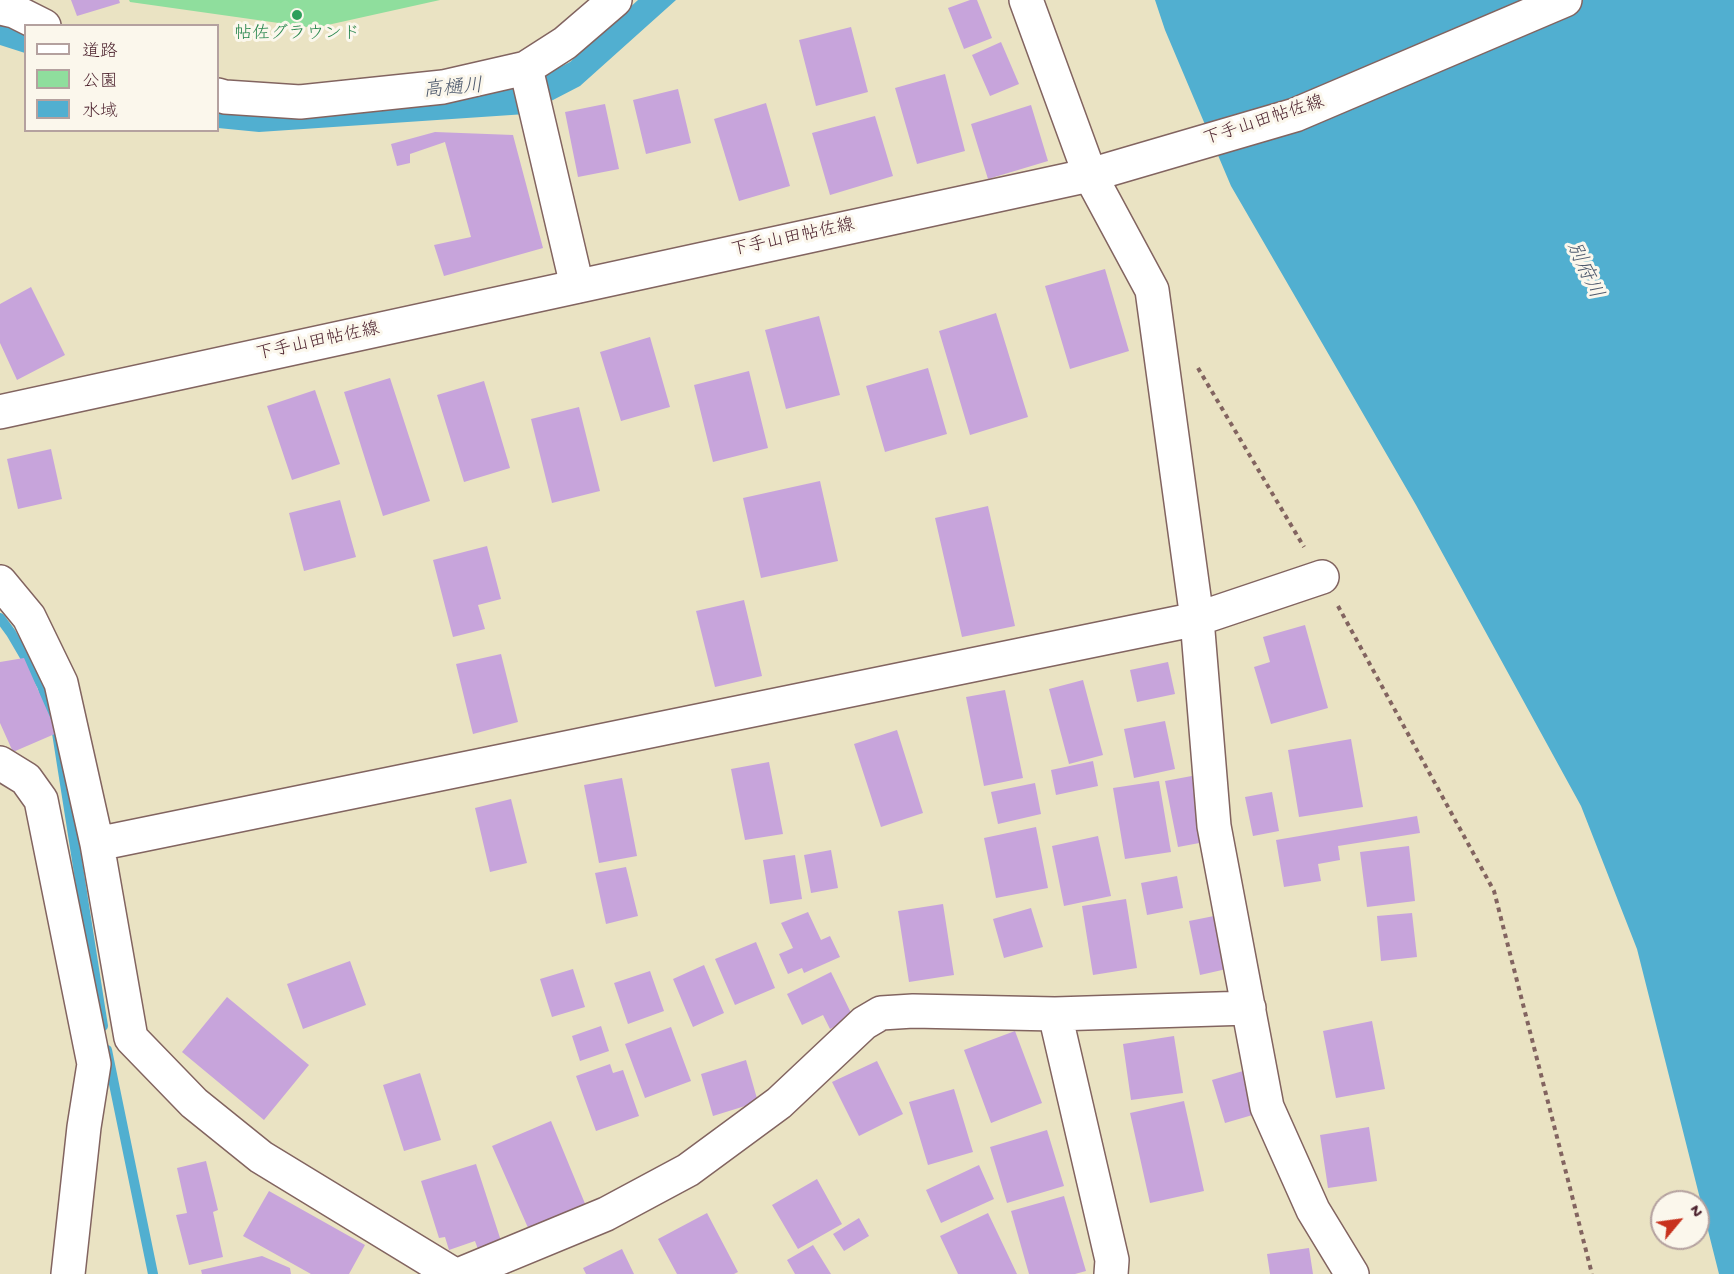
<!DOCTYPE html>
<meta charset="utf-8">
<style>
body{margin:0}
#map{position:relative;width:1734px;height:1274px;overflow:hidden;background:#eae3c3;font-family:"Gochi Hand","Klee One",sans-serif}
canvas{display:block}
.legend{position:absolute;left:24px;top:24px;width:195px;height:108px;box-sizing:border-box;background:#fbf7ec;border:2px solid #b4a19f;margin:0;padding:8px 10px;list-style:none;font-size:18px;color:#4a1f2b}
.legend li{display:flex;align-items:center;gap:12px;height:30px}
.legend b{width:30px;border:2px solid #b4a19f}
.north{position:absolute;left:1650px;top:1190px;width:60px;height:60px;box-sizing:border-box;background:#fbf7ec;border:2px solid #b4a19f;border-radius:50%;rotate:61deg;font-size:16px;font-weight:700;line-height:24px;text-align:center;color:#4a1f2b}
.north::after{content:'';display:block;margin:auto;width:21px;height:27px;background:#c8321e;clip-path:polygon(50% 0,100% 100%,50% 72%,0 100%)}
</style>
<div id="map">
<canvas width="1734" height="1274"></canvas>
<ul class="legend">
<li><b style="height:8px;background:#fff"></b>道路</li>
<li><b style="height:16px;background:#8fde9d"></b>公園</li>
<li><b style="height:16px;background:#51afd0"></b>水域</li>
</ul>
<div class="north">N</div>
</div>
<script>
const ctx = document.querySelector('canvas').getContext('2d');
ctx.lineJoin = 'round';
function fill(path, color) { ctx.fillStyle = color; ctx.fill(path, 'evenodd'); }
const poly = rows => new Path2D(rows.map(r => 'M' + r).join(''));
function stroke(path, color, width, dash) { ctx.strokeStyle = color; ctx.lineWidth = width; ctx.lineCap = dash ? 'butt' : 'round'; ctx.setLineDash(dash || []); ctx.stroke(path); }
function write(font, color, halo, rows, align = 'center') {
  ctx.font = font + ' "Gochi Hand","Klee One",sans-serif'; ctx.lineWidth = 6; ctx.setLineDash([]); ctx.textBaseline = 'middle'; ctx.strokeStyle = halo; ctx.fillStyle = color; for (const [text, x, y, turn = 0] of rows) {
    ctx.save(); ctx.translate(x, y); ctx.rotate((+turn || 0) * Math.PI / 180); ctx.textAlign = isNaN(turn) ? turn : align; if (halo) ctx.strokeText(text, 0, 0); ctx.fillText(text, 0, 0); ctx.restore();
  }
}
fill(poly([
 [129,0,440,0,314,28,130,2]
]), '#8fde9d');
fill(poly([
 [638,0,676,0,580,86,526,114,259,132,218,128,218,107,412,104,519,88,570,62],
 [1155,0,1734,0,1734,1274,1719,1274,1637,949,1581,806,1416,505,1231,186,1165,30],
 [0,21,25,30,25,53,0,45]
]), '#51afd0');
stroke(poly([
 [0,618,11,633,42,686,57,733,103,1026],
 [107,1050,153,1274]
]), '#51afd0', 10);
fill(poly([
 [71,0,119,0,120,3,77,16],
 [970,0,977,0,992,38,964,49,948,8],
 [851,27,868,92,816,106,799,40],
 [1001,42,1019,84,990,96,972,55],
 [945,74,965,151,917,164,895,88],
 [678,89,691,143,646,154,633,100],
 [766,103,790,186,739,201,714,119],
 [605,104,619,169,578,177,565,112],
 [1031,105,1048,161,988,179,971,124],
 [875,116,893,176,830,195,812,133],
 [435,132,513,135,543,248,444,276,434,245,471,237,445,142,410,154,410,163,397,166,391,144],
 [1105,269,1129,351,1070,369,1045,286],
 [31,287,65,355,17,380,0,343,0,304],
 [996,313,1028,417,970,435,939,331],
 [819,316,840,395,786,409,765,330],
 [650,337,670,407,621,421,600,352],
 [928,368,947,434,885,452,866,386],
 [749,371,768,448,713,462,694,385],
 [390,378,430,501,383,516,344,392],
 [484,381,510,468,464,482,437,395],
 [315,390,340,464,292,480,267,406],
 [579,407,600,491,552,503,531,419],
 [51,449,62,499,18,509,7,459],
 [820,481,838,561,761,578,743,498],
 [340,500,356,557,304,571,289,513],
 [988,506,1015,626,962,637,935,518],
 [487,546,501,599,478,605,485,629,453,637,433,560],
 [744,600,762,676,715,687,696,611],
 [1305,625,1328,708,1271,724,1254,667,1270,662,1263,637],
 [501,654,518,722,473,734,456,664],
 [24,658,57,733,13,752,0,723,0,662],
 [1168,662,1175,694,1137,702,1130,670],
 [1083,680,1103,755,1069,764,1049,689],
 [1005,690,1023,778,984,786,966,697],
 [1165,721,1175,769,1134,778,1124,729],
 [897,730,923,813,881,827,854,744],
 [1351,739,1363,807,1299,817,1288,750],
 [1093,761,1098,786,1056,795,1051,770],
 [769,762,783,834,745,840,731,769],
 [1197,775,1210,841,1178,847,1165,781],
 [622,778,637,856,599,863,584,785],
 [1159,781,1171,852,1125,859,1113,788],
 [1035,783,1041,814,998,824,991,792],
 [1272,792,1279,831,1253,836,1245,797],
 [511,799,527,863,490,872,475,808],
 [1417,816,1420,833,1338,846,1340,860,1318,864,1321,881,1284,887,1276,840],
 [1036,827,1048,888,996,898,984,838],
 [1098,836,1111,896,1064,906,1052,846],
 [1409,846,1415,901,1367,907,1360,852],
 [831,850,838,888,811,893,804,855],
 [795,855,802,899,770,904,763,860],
 [626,867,638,916,606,924,595,873],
 [1177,876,1183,908,1147,915,1141,883],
 [1126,899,1137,968,1093,975,1082,906],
 [943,904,954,975,909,982,898,911],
 [1031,908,1043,947,1004,958,993,919],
 [808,912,821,940,830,936,840,957,804,973,802,968,788,974,779,954,793,948,781,923],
 [1412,913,1417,957,1381,961,1377,916],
 [1219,915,1231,968,1200,975,1189,921],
 [756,942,775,988,735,1005,715,959],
 [350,961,366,1005,303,1029,287,984],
 [704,965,724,1013,693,1027,673,979],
 [573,969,585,1007,552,1017,540,979],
 [650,971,664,1011,628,1024,614,983],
 [831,972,853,1017,830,1029,823,1015,802,1025,787,994],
 [227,997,309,1065,264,1120,182,1052],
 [1372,1021,1385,1089,1336,1098,1323,1031],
 [601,1026,609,1051,580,1061,572,1036],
 [671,1027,691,1081,645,1098,625,1044],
 [1015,1031,1042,1103,991,1123,964,1050],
 [1174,1036,1183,1093,1131,1100,1123,1044],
 [746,1060,758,1102,713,1116,701,1074],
 [877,1061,903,1114,859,1136,832,1082],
 [610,1064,613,1073,623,1070,639,1116,596,1131,576,1076],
 [1243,1071,1256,1114,1225,1123,1212,1080],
 [420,1073,441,1140,404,1151,383,1085],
 [954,1089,973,1152,928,1165,909,1102],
 [1184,1101,1204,1191,1150,1203,1130,1113],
 [551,1121,586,1206,529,1230,492,1146],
 [1369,1127,1377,1181,1328,1188,1320,1135],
 [1047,1130,1064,1186,1007,1203,990,1147],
 [206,1161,218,1210,213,1212,223,1257,189,1265,176,1215,187,1213,177,1168],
 [476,1164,502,1244,479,1252,475,1241,449,1250,445,1237,439,1238,421,1181],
 [979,1165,994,1199,941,1223,926,1190],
 [817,1179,842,1224,798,1249,772,1205],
 [269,1191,365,1245,349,1274,311,1274,243,1236],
 [1064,1196,1086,1271,1075,1274,1029,1274,1011,1211],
 [707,1213,738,1272,734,1274,677,1274,658,1239],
 [988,1213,1017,1274,958,1274,940,1236],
 [859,1218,869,1236,844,1251,833,1234],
 [813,1245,831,1274,795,1274,787,1260],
 [1309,1248,1313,1274,1270,1274,1267,1254],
 [622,1249,634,1274,586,1274,583,1268],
 [262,1256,290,1268,291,1274,202,1274,201,1270]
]), '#c7a4db');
const minor = poly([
 [1026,0,1090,175,1152,290,1197,619,1214,826,1267,1107,1313,1210,1352,1274],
 [0,8,14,11,44,26],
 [526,68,577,286],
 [218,95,225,97,300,102,443,87,526,68,565,43,615,0],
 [0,582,29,617,61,683,97,844,131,1038,194,1103,261,1157,453,1274],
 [0,763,26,779,41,800,94,1064,84,1127,68,1274],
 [97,844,1197,619,1322,577],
 [1055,1014,1112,1260,1111,1274],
 [461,1274,606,1214,688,1170,779,1103,864,1023,881,1013,913,1011,1055,1014,1249,1008]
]);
const secondary = poly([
 [0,412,1090,175,1295,115,1565,0]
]);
stroke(minor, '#826460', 36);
stroke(secondary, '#826460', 36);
stroke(poly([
 [1198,368,1304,547],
 [1338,606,1494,891,1592,1274]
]), '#826460', 4, [4.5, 4.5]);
stroke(minor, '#fff', 33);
stroke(secondary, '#fff', 33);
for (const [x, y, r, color] of [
 [297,15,6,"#2e9e5b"]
]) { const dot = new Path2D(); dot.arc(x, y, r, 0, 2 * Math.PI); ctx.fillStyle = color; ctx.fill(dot); stroke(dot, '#fbf7ec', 2); }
write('18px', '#27864d', '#fbf7ec', [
 ["帖佐グラウンド",297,35]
]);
write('18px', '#4a1f2b', '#fbf7ec', [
 ["下手山田帖佐線",1264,122,-18],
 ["下手山田帖佐線",793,239,-12],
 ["下手山田帖佐線",318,343,-12]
]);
write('italic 20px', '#4d596d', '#fbf7ec', [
 ["高樋川",453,90,-5],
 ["別府川",1583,271,65]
]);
</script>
